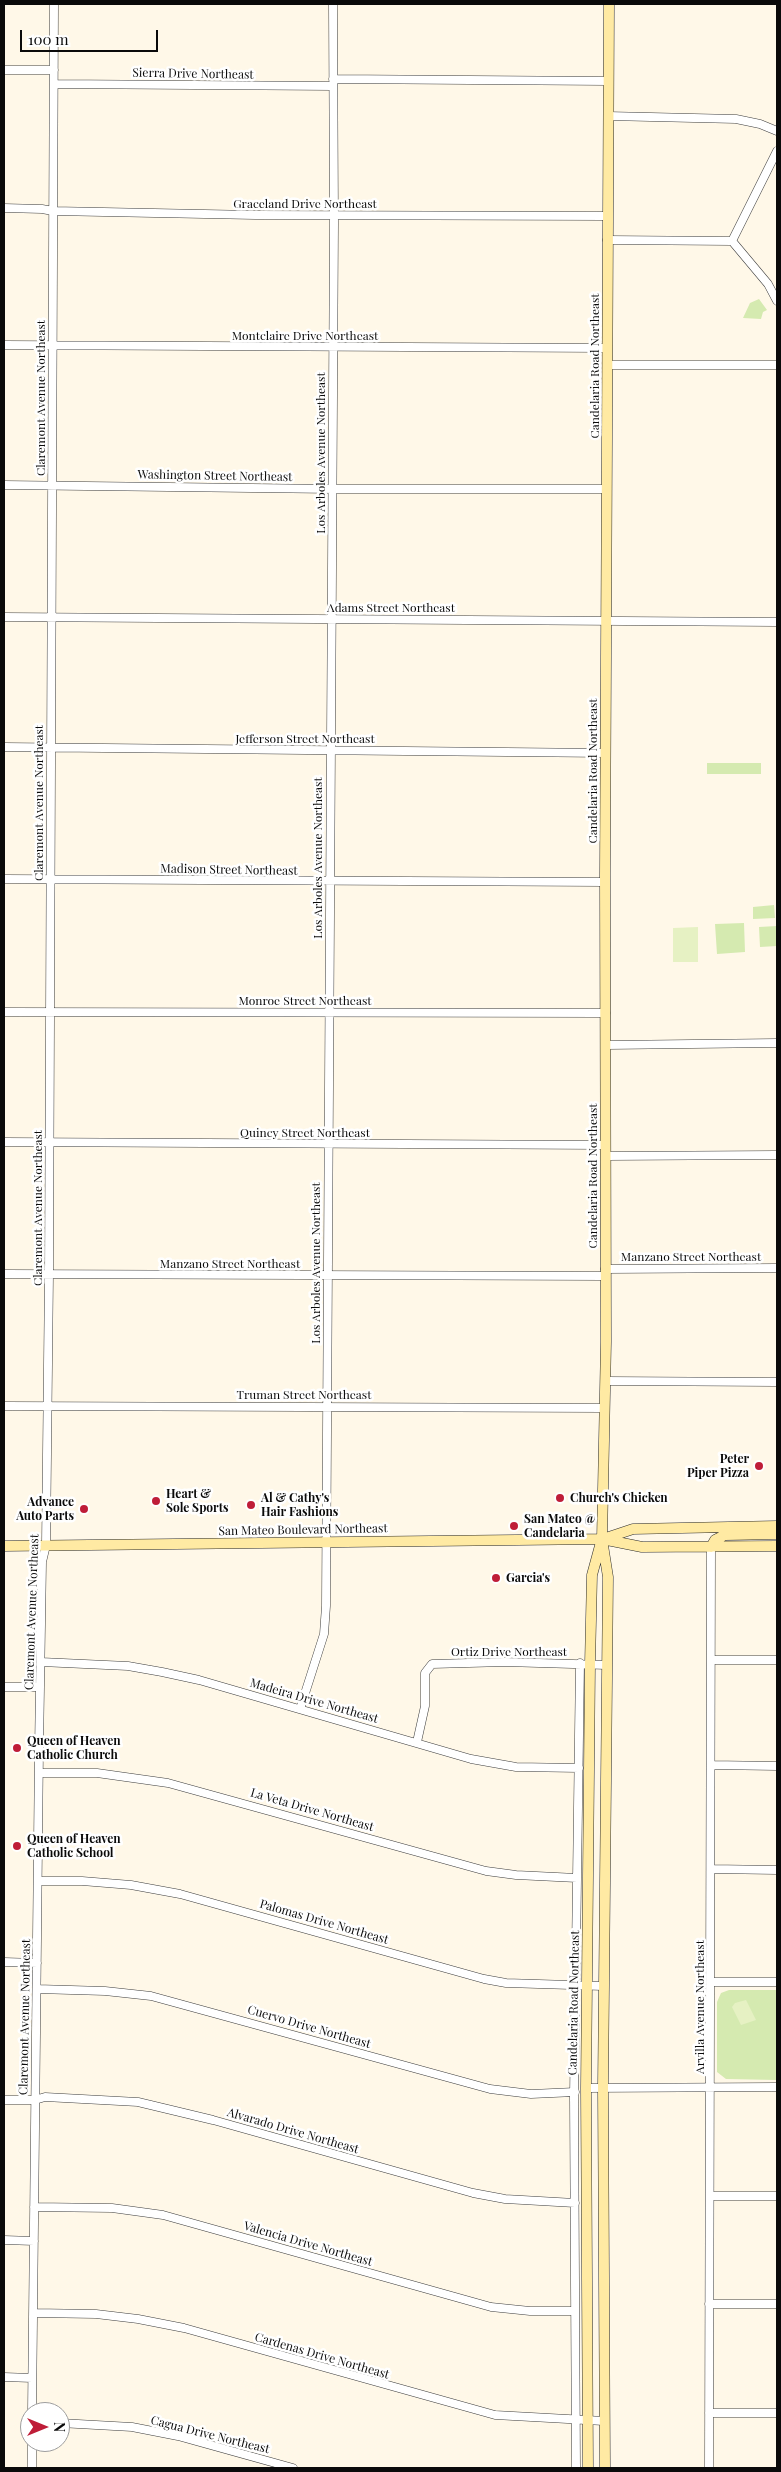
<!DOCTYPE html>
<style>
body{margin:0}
#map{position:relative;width:781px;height:2472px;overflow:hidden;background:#fff8e8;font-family:"Playfair Display",serif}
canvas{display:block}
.frame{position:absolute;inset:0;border:5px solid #0a0a0a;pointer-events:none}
.north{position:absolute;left:20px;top:2402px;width:50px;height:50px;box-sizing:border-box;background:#fff;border:1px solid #9d9d9d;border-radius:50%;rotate:90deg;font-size:14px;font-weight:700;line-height:20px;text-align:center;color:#0a0a0a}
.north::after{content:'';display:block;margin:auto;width:18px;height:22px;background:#bf1d38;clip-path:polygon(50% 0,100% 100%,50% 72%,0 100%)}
.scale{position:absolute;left:20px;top:30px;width:138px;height:22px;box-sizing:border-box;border:2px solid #0a0a0a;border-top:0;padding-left:6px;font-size:15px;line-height:18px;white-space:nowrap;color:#0a0a0a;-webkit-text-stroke:4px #fff;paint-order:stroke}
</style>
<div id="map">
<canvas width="781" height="2472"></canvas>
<div class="frame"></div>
<div class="north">N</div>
<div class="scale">100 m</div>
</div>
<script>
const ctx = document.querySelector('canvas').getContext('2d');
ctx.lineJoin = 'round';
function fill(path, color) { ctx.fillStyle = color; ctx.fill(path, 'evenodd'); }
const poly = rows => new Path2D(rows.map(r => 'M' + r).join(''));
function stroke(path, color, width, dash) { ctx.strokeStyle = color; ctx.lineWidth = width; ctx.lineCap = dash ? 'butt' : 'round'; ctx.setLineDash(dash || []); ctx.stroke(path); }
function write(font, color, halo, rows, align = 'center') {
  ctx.font = font + ' "Playfair Display",serif'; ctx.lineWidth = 5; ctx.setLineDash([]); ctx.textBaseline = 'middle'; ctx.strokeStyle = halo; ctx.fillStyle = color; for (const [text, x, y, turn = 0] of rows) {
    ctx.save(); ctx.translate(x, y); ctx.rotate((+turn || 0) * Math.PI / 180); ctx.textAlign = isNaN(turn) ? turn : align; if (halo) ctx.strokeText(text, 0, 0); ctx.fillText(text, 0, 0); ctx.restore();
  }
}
fill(poly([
 [759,299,767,310,763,312,761,319,743,318,750,303],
 [707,763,761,763,761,774,707,774],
 [774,905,775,918,753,919,753,907],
 [744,923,745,952,717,954,715,924],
 [777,926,777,946,760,947,759,927],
 [729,1990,777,1990,777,2080,726,2079,717,2072,717,2002,721,1993]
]), '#d5eab0');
fill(poly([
 [698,927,698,962,673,962,673,928],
 [746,2000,756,2020,741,2025,732,2007,735,2003]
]), '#e6f1c3');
const minor = poly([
 [4,70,54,70],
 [333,79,608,81],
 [54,84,333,86],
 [608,116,736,119,760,124,777,131],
 [4,208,42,209,53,211,255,215,607,216],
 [607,240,732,241,768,284,777,301],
 [732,241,777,151],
 [4,345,607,348],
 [607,365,777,365],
 [4,485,333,489,607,489],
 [4,617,777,622],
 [4,747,606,753],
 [4,879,605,882],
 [4,1012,606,1013],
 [607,1045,777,1043],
 [4,1142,606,1145],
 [606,1156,777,1155],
 [605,1269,777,1268],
 [4,1274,606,1276],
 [606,1381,777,1382],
 [4,1406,605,1408],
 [711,1660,777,1660],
 [41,1662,128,1666,162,1672,199,1680,471,1759,516,1767,579,1768],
 [4,1687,40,1687],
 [300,1709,324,1634,326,1606,334,223,333,4],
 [417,1742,425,1706,425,1673,432,1664,505,1662,607,1665],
 [711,1765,777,1766],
 [40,1773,97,1773,168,1783,486,1871,516,1875,577,1878],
 [711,1869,777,1870],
 [38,1881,82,1881,131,1885,180,1894,484,1979,506,1983,603,1986],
 [4,1962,37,1963],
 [711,1982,777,1982],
 [37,1989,105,1991,151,1996,490,2089,531,2094,575,2092],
 [586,2088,777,2087],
 [4,2100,35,2100,45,2097,138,2102,213,2120,473,2193,505,2199,575,2203],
 [710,2196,777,2196],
 [34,2207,112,2208,163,2215,491,2307,530,2311,575,2311],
 [4,2240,34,2241],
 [709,2304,777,2304],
 [34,2313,96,2314,138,2319,184,2328,495,2415,604,2421],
 [4,2377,32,2378],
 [32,2412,39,1749,42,1562,46,1545,49,1274,54,4],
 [709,2413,777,2413],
 [60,2423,132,2427,178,2436,293,2468],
 [32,2468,32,2442],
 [576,2468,574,2096,580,1663],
 [709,2468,711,1547]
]);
const secondary = poly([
 [603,1539,633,1529,777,1526],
 [4,1546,602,1539,642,1547,777,1546],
 [711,1547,715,1540,725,1535,777,1534],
 [588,2468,586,2088,590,1664,592,1575,601,1542],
 [605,2468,603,2087,608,1577,602,1539,606,1342,605,874,609,4]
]);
stroke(minor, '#3d3d3d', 9);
stroke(secondary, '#2c2c2c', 11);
stroke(minor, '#fff', 8);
stroke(secondary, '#ffeaa3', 10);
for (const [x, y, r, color] of [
 [759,1466,5,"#bf1d38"],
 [560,1498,5,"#bf1d38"],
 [156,1501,5,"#bf1d38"],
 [251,1505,5,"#bf1d38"],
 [84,1509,5,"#bf1d38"],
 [514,1526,5,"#bf1d38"],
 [496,1578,5,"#bf1d38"],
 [17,1748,5,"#bf1d38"],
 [17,1846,5,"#bf1d38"]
]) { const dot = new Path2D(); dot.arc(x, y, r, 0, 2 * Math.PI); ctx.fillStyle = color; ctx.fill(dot); stroke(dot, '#fff', 2); }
write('12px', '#0a0a0a', '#fff', [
 ["Sierra Drive Northeast",193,74,1],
 ["Graceland Drive Northeast",305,204],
 ["Montclaire Drive Northeast",305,336],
 ["Candelaria Road Northeast",595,366,-90],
 ["Claremont Avenue Northeast",41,398,-90],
 ["Los Arboles Avenue Northeast",321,453,-90],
 ["Washington Street Northeast",215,476,1],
 ["Adams Street Northeast",391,608],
 ["Jefferson Street Northeast",305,739],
 ["Candelaria Road Northeast",593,771,-90],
 ["Claremont Avenue Northeast",39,803,-90],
 ["Los Arboles Avenue Northeast",318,858,-90],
 ["Madison Street Northeast",229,870,1],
 ["Monroe Street Northeast",305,1001],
 ["Quincy Street Northeast",305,1133],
 ["Candelaria Road Northeast",593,1176,-90],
 ["Claremont Avenue Northeast",38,1208,-90],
 ["Manzano Street Northeast",691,1257],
 ["Los Arboles Avenue Northeast",316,1263,-90],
 ["Manzano Street Northeast",230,1264],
 ["Truman Street Northeast",304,1395],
 ["San Mateo Boulevard Northeast",303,1530,-1],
 ["Claremont Avenue Northeast",32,1612,-88],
 ["Ortiz Drive Northeast",509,1652],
 ["Madeira Drive Northeast",314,1701,16],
 ["La Veta Drive Northeast",312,1810,16],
 ["Palomas Drive Northeast",324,1922,16],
 ["Candelaria Road Northeast",574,2003,-89],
 ["Arvilla Avenue Northeast",700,2007,-90],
 ["Claremont Avenue Northeast",25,2017,-89],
 ["Cuervo Drive Northeast",309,2027,16],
 ["Alvarado Drive Northeast",293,2131,16],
 ["Valencia Drive Northeast",308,2244,16],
 ["Cardenas Drive Northeast",322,2356,16],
 ["Cagua Drive Northeast",210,2435,14]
]);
write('bold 12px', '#0a0a0a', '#fff', [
 ["Peter",749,1459,"right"],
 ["Piper Pizza",749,1473,"right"],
 ["Heart &",166,1494],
 ["Sole Sports",166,1508],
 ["Al & Cathy's",261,1498],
 ["Hair Fashions",261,1512],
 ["Church's Chicken",570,1498],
 ["Advance",74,1502,"right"],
 ["Auto Parts",74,1516,"right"],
 ["San Mateo @",524,1519],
 ["Candelaria",524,1533],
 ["Garcia's",506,1578],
 ["Queen of Heaven",27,1741],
 ["Catholic Church",27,1755],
 ["Queen of Heaven",27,1839],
 ["Catholic School",27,1853]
], 'left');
</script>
